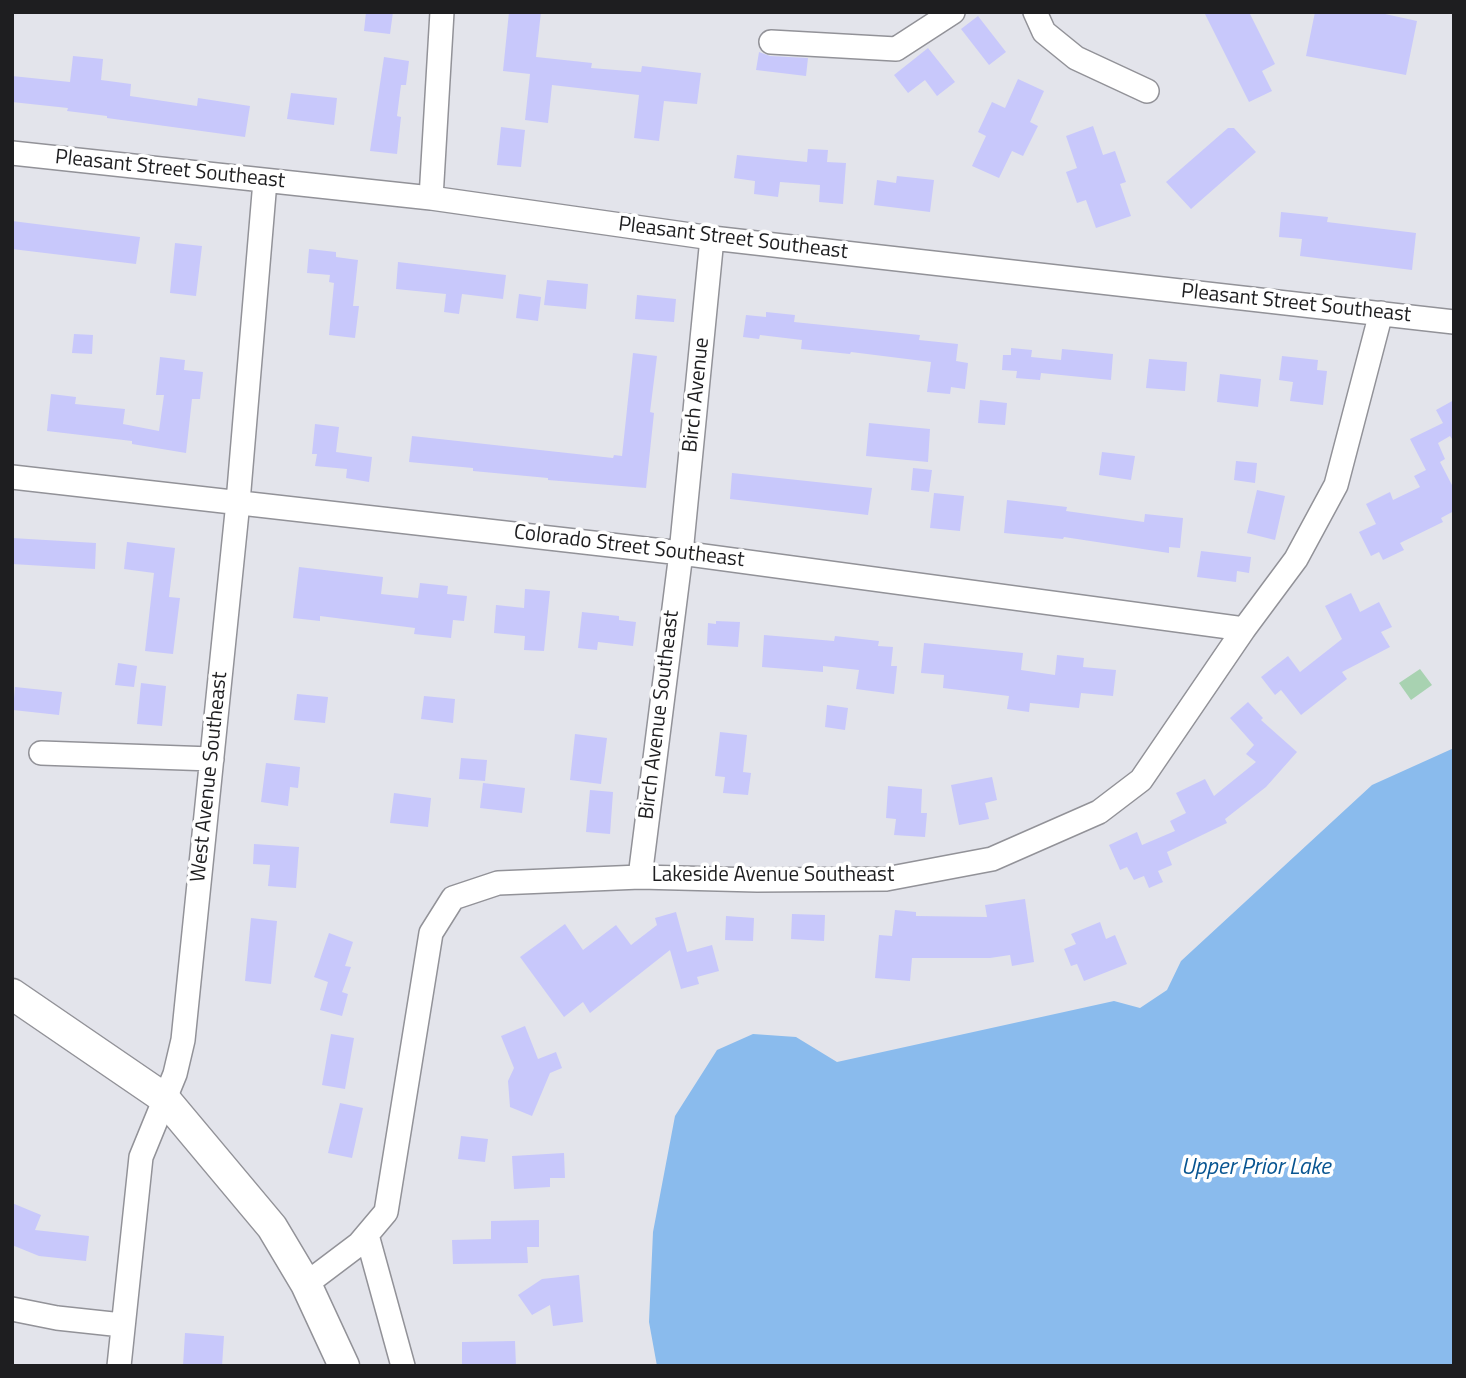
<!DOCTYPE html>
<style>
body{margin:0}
#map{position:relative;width:1466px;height:1378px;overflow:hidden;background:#e3e4eb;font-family:"Titillium Web",sans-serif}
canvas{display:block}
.frame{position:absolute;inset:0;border:14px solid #1e1e20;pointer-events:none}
</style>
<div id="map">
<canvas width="1466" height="1378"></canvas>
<div class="frame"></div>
</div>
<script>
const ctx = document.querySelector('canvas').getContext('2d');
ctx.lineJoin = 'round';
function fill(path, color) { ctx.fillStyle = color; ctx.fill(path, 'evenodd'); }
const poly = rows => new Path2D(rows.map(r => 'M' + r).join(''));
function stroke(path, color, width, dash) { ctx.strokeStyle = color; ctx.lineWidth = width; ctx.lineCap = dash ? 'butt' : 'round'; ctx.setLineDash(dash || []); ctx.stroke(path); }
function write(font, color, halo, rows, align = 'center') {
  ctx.font = font + ' "Titillium Web",sans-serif'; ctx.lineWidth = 7; ctx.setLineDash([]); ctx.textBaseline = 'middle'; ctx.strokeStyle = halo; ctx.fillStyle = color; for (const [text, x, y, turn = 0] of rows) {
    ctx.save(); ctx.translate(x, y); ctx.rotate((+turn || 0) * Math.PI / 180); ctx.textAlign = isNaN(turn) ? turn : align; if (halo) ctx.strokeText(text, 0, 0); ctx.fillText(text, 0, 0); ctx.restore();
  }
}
fill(poly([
 [1420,669,1432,685,1411,700,1399,683]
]), '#a8d2b1');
fill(poly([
 [1454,748,1454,1366,657,1366,649,1322,653,1232,675,1116,717,1050,753,1034,796,1037,837,1062,1114,1001,1140,1008,1167,990,1181,961,1372,785]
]), '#8abbed');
fill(poly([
 [366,12,393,12,390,34,364,31],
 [509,12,541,12,536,57,592,63,591,68,641,72,642,66,701,73,697,104,664,101,659,141,634,138,639,95,552,85,548,123,525,120,530,74,503,71],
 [1204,12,1249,12,1275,64,1262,71,1272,91,1249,102],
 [1315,12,1376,12,1417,21,1406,75,1306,56],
 [978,16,1006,52,989,65,961,29],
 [928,48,955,82,937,96,925,80,908,93,894,75],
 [759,52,770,56,808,58,806,76,756,70],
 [73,56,103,59,101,80,131,84,130,96,197,106,198,98,250,106,245,137,107,118,107,116,67,111,68,108,12,102,12,76,70,82],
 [384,57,409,61,406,85,401,85,397,116,401,117,397,154,370,151],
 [1018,79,1044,91,1030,122,1038,126,1023,156,1012,151,999,178,972,166,986,136,978,132,992,102,1005,108],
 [291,93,337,98,334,125,287,119],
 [1093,126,1103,155,1115,151,1126,182,1120,184,1131,216,1096,228,1086,200,1077,203,1066,172,1077,168,1066,136],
 [501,127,525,130,521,167,497,165],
 [1228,128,1234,128,1256,152,1191,209,1166,182],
 [808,149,828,150,827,162,846,163,843,204,819,202,820,185,780,182,778,197,754,194,755,181,734,178,737,155,807,162],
 [897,176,934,180,930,212,874,205,877,180,896,183],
 [1281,212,1328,217,1327,222,1416,233,1412,270,1300,256,1302,239,1279,237],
 [12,221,140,237,136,264,12,249],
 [175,243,202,246,196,296,170,293],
 [309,249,336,252,336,257,358,260,353,306,359,306,355,338,329,335,334,283,329,282,330,275,307,273],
 [398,262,506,275,503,299,462,294,459,314,444,312,446,294,396,289],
 [547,280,588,284,586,309,544,305],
 [519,294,541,297,538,321,516,318],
 [637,295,676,299,674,322,635,319],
 [766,312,795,315,794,322,920,335,919,340,958,344,956,361,968,363,965,389,951,387,950,394,927,392,931,362,851,352,850,354,801,349,802,340,760,335,759,339,743,337,746,315,766,317],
 [74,334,93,335,92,354,72,353],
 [1011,348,1032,350,1031,357,1061,360,1062,349,1113,354,1111,380,1041,373,1040,380,1016,378,1017,371,1002,370,1003,355,1011,355],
 [633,353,657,356,650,412,654,413,646,488,548,480,548,478,473,471,473,468,409,462,412,436,613,458,614,455,622,456],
 [1282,356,1318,360,1317,370,1327,371,1323,405,1290,401,1293,382,1279,380],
 [160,357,185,360,184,370,203,372,200,399,192,399,186,453,132,444,132,441,47,431,51,394,76,397,75,404,125,409,123,424,159,431,164,395,156,395],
 [1149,359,1187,362,1185,391,1146,388],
 [1220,374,1261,379,1258,407,1217,402],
 [980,400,1007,403,1005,425,978,423],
 [1454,400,1454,442,1450,436,1438,443,1445,459,1440,462,1454,489,1454,511,1441,518,1443,522,1400,543,1404,550,1383,560,1379,552,1371,556,1359,532,1376,524,1366,504,1390,492,1393,500,1420,487,1414,476,1426,470,1410,439,1443,423,1436,410],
 [869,423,930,429,928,462,866,456],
 [315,424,339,427,336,452,372,457,369,482,346,478,347,469,315,466,317,454,312,454],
 [1102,452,1135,456,1131,480,1099,475],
 [1236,461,1257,463,1255,483,1234,480],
 [913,468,932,470,929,492,911,490],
 [732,473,872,488,868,515,730,499],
 [1257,490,1285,496,1275,540,1247,533],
 [934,493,964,496,960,531,930,528],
 [1007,500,1067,507,1066,511,1144,522,1145,514,1183,518,1180,548,1169,547,1169,553,1064,537,1063,539,1004,533],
 [12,538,96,543,95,569,12,564],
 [127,542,175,548,169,597,180,598,173,654,145,651,154,573,124,569],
 [1201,551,1251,557,1249,573,1237,571,1236,582,1197,577],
 [299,567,383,577,381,594,418,598,420,583,448,586,447,594,467,596,464,621,453,620,451,638,414,634,415,628,320,616,320,621,293,618],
 [525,589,550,591,544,651,524,650,525,636,494,633,496,605,524,608],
 [1351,593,1360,612,1379,602,1392,627,1381,632,1390,647,1342,672,1347,679,1301,715,1281,690,1275,695,1261,677,1288,656,1300,672,1342,639,1325,606],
 [582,612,619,616,619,620,636,622,633,646,598,642,597,650,578,648],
 [716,621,740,622,738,647,707,645,708,623,716,624],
 [764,635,834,641,835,636,879,641,878,646,893,647,891,666,897,666,894,694,856,689,859,670,823,666,823,672,762,667],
 [924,643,1023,653,1021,670,1055,675,1057,655,1084,658,1083,667,1116,670,1113,696,1081,693,1079,708,1030,703,1029,712,1007,709,1009,696,943,688,944,675,921,673],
 [118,663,137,666,134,687,115,685],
 [141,683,166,686,162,726,137,724],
 [15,687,62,692,59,715,13,710],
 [297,694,328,697,325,723,294,720],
 [424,696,455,699,453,723,421,719],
 [1248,702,1263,718,1261,720,1297,752,1266,787,1225,819,1227,823,1167,852,1172,865,1158,871,1163,882,1149,888,1144,876,1134,880,1127,867,1120,870,1109,845,1137,832,1142,845,1175,831,1170,821,1186,813,1176,793,1205,779,1214,796,1256,762,1246,754,1254,745,1230,718],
 [827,705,848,708,845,730,825,727],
 [720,732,747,735,743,772,751,773,748,795,723,793,725,777,715,776],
 [575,734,607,738,601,784,570,780],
 [461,758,487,760,485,781,459,779],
 [266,763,300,767,298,788,290,787,288,806,261,802],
 [992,777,997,800,985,803,989,819,959,825,951,785],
 [483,783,525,788,522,813,480,808],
 [888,786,922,789,921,813,927,813,925,837,894,835,896,819,886,818],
 [590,790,613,792,610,834,586,832],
 [394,793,431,798,428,827,390,823],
 [254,844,299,847,296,888,268,886,270,865,253,864],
 [1025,899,1034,962,1012,966,1010,955,990,958,912,958,910,981,875,978,879,935,892,936,895,910,916,912,916,916,987,917,985,905],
 [676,912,687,952,712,945,719,971,697,977,699,984,681,989,670,950,590,1013,583,1002,564,1017,520,957,565,924,583,950,616,925,631,945,657,925,655,918],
 [792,914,825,915,824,941,791,939],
 [726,916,754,918,753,941,725,940],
 [251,918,277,921,271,984,245,981],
 [1100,922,1106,939,1115,935,1127,964,1084,981,1077,964,1071,966,1064,949,1076,944,1071,934],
 [329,933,353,942,345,966,351,967,342,992,348,994,342,1016,320,1010,328,982,314,977],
 [525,1026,538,1059,556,1052,562,1068,550,1073,532,1116,510,1107,508,1081,514,1068,501,1036],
 [331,1034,354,1038,345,1089,322,1085],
 [340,1103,363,1108,352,1158,328,1153],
 [461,1136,488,1139,485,1162,458,1159],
 [564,1153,565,1178,550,1178,550,1187,514,1189,512,1156],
 [12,1203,41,1215,35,1230,89,1236,86,1261,39,1256,12,1245],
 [539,1220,539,1247,527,1247,528,1263,453,1264,452,1240,491,1239,491,1221],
 [579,1275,583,1322,553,1326,550,1305,532,1315,518,1295,542,1279],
 [185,1333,224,1336,222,1366,183,1366],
 [515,1341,516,1366,462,1366,462,1342]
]), '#c8c8fb');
const minor = poly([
 [1035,12,1044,32,1076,58,1147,91],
 [771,42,896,49,953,12],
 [12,153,431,198,712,238,1454,322],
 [431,198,442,12],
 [12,477,681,553,1244,629],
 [41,753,212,759],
 [640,877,681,553,712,238],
 [367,1235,403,1366],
 [306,1284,359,1244,386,1212,431,933,453,898,498,883,640,877,757,880,886,879,992,859,1099,812,1141,780,1244,629,1296,559,1336,485,1381,313],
 [12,1309,57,1318,122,1325],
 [119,1366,141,1157,175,1074,183,1040,238,502,265,181]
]);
const major = poly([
 [12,994,164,1098,272,1227,306,1284,344,1366]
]);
stroke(minor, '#929298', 26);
stroke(major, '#929298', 33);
stroke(minor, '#fff', 23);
stroke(major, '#fff', 30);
write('21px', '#1e1e20', '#fff', [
 ["Pleasant Street Southeast",170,170,6],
 ["Pleasant Street Southeast",733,239,7],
 ["Pleasant Street Southeast",1296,304,6],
 ["Birch Avenue",697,395,-84],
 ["Colorado Street Southeast",629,547,7],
 ["Birch Avenue Southeast",660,715,-83],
 ["West Avenue Southeast",210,777,-84],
 ["Lakeside Avenue Southeast",773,876]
]);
write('italic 23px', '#085591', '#fff', [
 ["Upper Prior Lake",1256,1168]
]);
</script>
